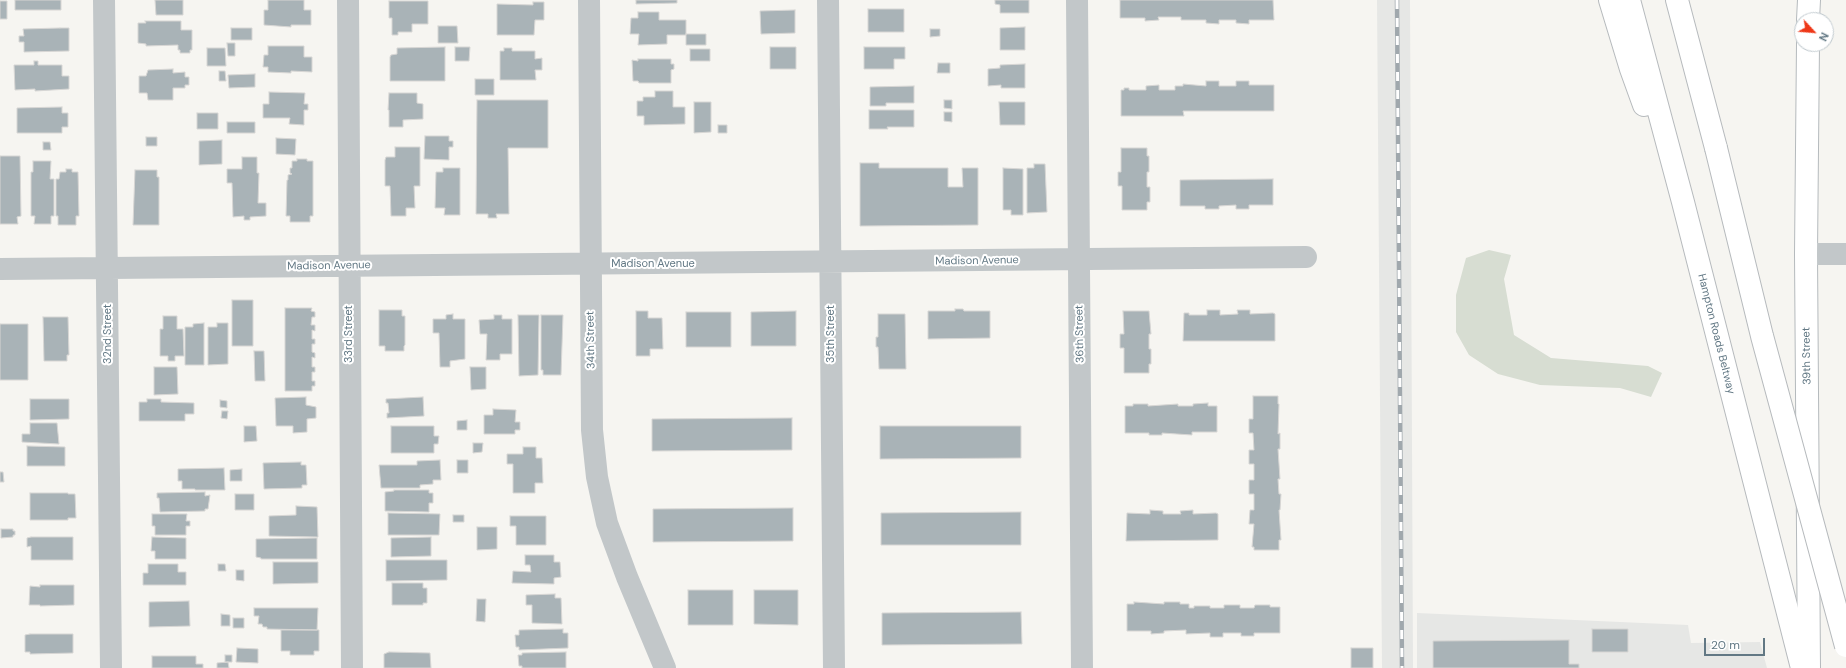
<!DOCTYPE html>
<style>
body{margin:0}
#map{position:relative;width:1846px;height:668px;overflow:hidden;background:#f6f5f1;font-family:"DM Sans",sans-serif}
canvas{display:block}
.north{position:absolute;left:1794px;top:12px;width:40px;height:40px;box-sizing:border-box;background:#fff;border:1px solid #c0c9ce;border-radius:50%;rotate:116deg;font-size:11px;font-weight:700;line-height:16px;text-align:center;color:#627884}
.north::after{content:'';display:block;margin:auto;width:14px;height:18px;background:#ee3818;clip-path:polygon(50% 0,100% 100%,50% 72%,0 100%)}
.scale{position:absolute;left:1704px;top:638px;width:61px;height:18px;box-sizing:border-box;border:2px solid #627884;border-top:0;padding-left:5px;font-size:12px;line-height:14px;white-space:nowrap;color:#627884;-webkit-text-stroke:3px #fff;paint-order:stroke}
</style>
<div id="map">
<canvas width="1846" height="668"></canvas>
<div class="north">N</div>
<div class="scale">20 m</div>
</div>
<script>
const ctx = document.querySelector('canvas').getContext('2d');
ctx.lineJoin = 'round';
function fill(path, color) { ctx.fillStyle = color; ctx.fill(path, 'evenodd'); }
const poly = rows => new Path2D(rows.map(r => 'M' + r).join(''));
function stroke(path, color, width, dash) { ctx.strokeStyle = color; ctx.lineWidth = width; ctx.lineCap = dash ? 'butt' : 'round'; ctx.setLineDash(dash || []); ctx.stroke(path); }
function write(font, color, halo, rows, align = 'center') {
  ctx.font = font + ' "DM Sans",sans-serif'; ctx.lineWidth = 4; ctx.setLineDash([]); ctx.textBaseline = 'middle'; ctx.strokeStyle = halo; ctx.fillStyle = color; for (const [text, x, y, turn = 0] of rows) {
    ctx.save(); ctx.translate(x, y); ctx.rotate((+turn || 0) * Math.PI / 180); ctx.textAlign = isNaN(turn) ? turn : align; if (halo) ctx.strokeText(text, 0, 0); ctx.fillText(text, 0, 0); ctx.restore();
  }
}
fill(poly([
 [1377,0,1410,0,1413,668,1382,668],
 [1417,613,1688,625,1691,643,1760,642,1767,668,1417,668]
]), '#e6e7e5');
fill(poly([
 [1489,250,1511,255,1504,279,1514,335,1551,358,1648,366,1662,373,1651,397,1620,388,1540,385,1498,374,1469,355,1456,332,1456,295,1466,258]
]), '#d7ddd2');
const building = poly([
 [15,0,61,0,61,10,15,10,15,0],
 [155,0,183,0,183,15,156,15,155,0],
 [268,0,304,0,304,10,311,10,311,25,291,25,291,27,264,25,264,10,268,10,268,0],
 [636,0,677,0,677,3,636,4,636,0],
 [995,0,1029,0,1029,13,1000,13,1000,5,995,4,995,0],
 [1120,0,1273,0,1274,20,1249,20,1249,24,1236,23,1236,20,1219,20,1219,24,1206,23,1206,20,1181,20,1181,17,1158,17,1159,20,1145,21,1145,18,1120,18,1120,0],
 [0,1,7,1,7,19,0,19,0,1],
 [389,1,428,1,428,24,412,24,412,32,398,32,398,35,392,35,392,18,389,18,389,1],
 [533,2,544,2,544,20,535,20,534,35,497,35,497,4,533,5,533,2],
 [868,9,904,9,904,32,868,32,868,9],
 [795,10,795,33,761,34,760,11,795,10],
 [638,12,659,12,659,20,686,20,686,35,667,35,667,44,638,45,639,34,630,34,631,18,638,18,638,12],
 [145,21,181,21,181,30,192,30,192,50,190,50,190,53,180,53,180,50,178,50,178,45,146,46,146,44,138,43,138,23,146,23,145,21],
 [438,26,457,26,458,43,438,43,438,26],
 [1025,27,1025,50,1000,50,1000,28,1025,27],
 [60,28,69,28,69,51,24,52,24,42,19,42,19,36,24,36,23,29,60,28],
 [231,28,252,28,252,40,231,40,231,28],
 [930,29,940,29,940,36,930,37,930,29],
 [686,34,706,34,706,45,686,45,686,34],
 [227,43,235,43,235,56,228,56,227,43],
 [268,46,304,46,304,57,312,57,312,72,291,71,291,73,268,72,268,67,263,67,264,55,268,55,268,46],
 [445,47,445,81,390,81,390,57,391,55,397,54,397,48,445,47],
 [455,47,470,47,469,61,455,61,455,47],
 [770,47,796,47,796,69,770,69,770,47],
 [864,47,905,47,905,59,894,59,894,69,864,69,864,47],
 [207,48,225,48,226,66,207,66,207,48],
 [504,48,512,48,512,51,535,51,535,59,542,58,542,70,535,70,536,80,500,80,500,51,504,51,504,48],
 [690,49,710,49,710,61,690,61,690,49],
 [638,59,671,59,671,64,674,64,674,69,671,70,671,83,639,83,638,81,633,81,632,60,638,61,638,59],
 [34,61,38,61,38,65,62,65,62,76,69,76,69,89,35,91,35,89,15,90,14,65,34,65,34,61],
 [938,63,950,63,950,73,937,73,938,63],
 [1025,64,1025,88,1001,88,1001,85,988,86,988,69,1000,68,1000,65,1025,64],
 [173,69,173,73,185,72,185,77,189,77,189,85,185,85,185,88,173,88,173,100,148,100,147,93,139,93,139,76,146,76,148,70,173,69],
 [219,71,225,71,226,81,219,81,219,71],
 [255,74,255,87,229,88,228,75,255,74],
 [475,79,494,79,494,95,475,95,475,79],
 [1206,81,1219,81,1219,86,1236,86,1236,81,1249,81,1249,85,1274,85,1274,111,1183,111,1184,116,1121,116,1121,90,1124,90,1124,88,1129,88,1129,90,1146,90,1146,86,1159,85,1159,90,1175,90,1175,86,1183,86,1183,84,1206,86,1206,81],
 [914,86,914,103,886,103,886,106,870,106,870,87,914,86],
 [655,91,673,91,673,107,685,107,685,124,644,125,644,116,637,116,637,101,643,101,643,97,655,97,655,91],
 [269,92,305,93,304,104,308,104,308,110,304,110,304,125,289,124,290,118,263,118,263,104,269,104,269,92],
 [389,93,417,93,417,103,423,104,423,119,403,120,403,127,389,127,389,110,388,110,389,93],
 [477,100,548,100,548,148,508,148,509,214,496,214,497,218,488,218,488,214,476,214,477,100],
 [944,100,952,100,952,109,944,108,944,100],
 [694,102,711,102,711,132,694,133,694,102],
 [999,102,1025,102,1025,125,1000,125,999,102],
 [62,107,62,113,68,113,68,127,62,127,62,133,17,133,17,108,62,107],
 [869,110,914,110,914,127,887,127,888,129,869,129,869,110],
 [944,112,952,112,952,122,944,121,944,112],
 [197,113,218,113,218,129,197,129,197,113],
 [227,122,255,122,255,133,227,133,227,122],
 [718,125,727,125,727,133,718,133,718,125],
 [425,136,449,136,449,141,453,141,453,147,449,147,449,160,424,159,425,136],
 [146,137,157,137,157,146,146,146,146,137],
 [276,138,296,139,295,155,276,154,276,138],
 [222,140,222,164,199,165,199,141,222,140],
 [43,142,50,142,51,150,43,150,43,142],
 [395,147,420,147,420,186,414,186,415,208,406,208,406,216,391,216,390,186,385,186,385,160,386,157,395,157,395,147],
 [1121,148,1147,148,1147,156,1149,156,1149,172,1147,172,1147,187,1150,187,1150,202,1147,202,1147,210,1122,210,1122,186,1118,186,1118,172,1121,172,1121,148],
 [0,156,20,156,21,216,17,217,18,224,0,224,0,156],
 [242,157,257,157,257,173,259,173,258,203,266,203,266,216,250,217,250,220,244,220,244,216,233,217,232,183,227,183,227,169,242,169,242,157],
 [297,159,307,159,307,161,313,161,313,216,310,216,310,222,290,222,290,216,286,216,287,180,288,180,288,175,292,174,290,173,290,168,292,168,292,161,297,161,297,159],
 [33,161,51,161,50,179,54,179,54,216,51,216,51,224,34,224,35,216,31,216,31,172,33,172,33,161],
 [860,163,879,163,879,168,948,168,948,187,963,187,962,168,978,168,978,225,860,226,860,163],
 [1034,164,1045,164,1047,212,1027,213,1027,168,1034,168,1034,164],
 [443,168,460,168,460,215,444,215,445,208,435,208,436,172,443,172,443,168],
 [1003,168,1023,169,1023,215,1011,215,1011,210,1003,210,1003,168],
 [66,169,72,169,72,172,78,172,79,216,76,216,76,225,58,225,58,216,56,216,56,179,59,179,60,172,66,172,66,169],
 [135,170,157,170,157,177,159,177,159,225,133,225,135,170],
 [1273,179,1273,205,1249,205,1249,209,1236,209,1236,205,1219,206,1219,209,1205,209,1205,206,1180,206,1180,180,1273,179],
 [232,300,253,300,253,346,232,346,232,300],
 [285,308,312,308,311,311,315,312,315,317,312,317,311,325,315,325,315,331,312,330,312,339,315,339,315,344,312,344,312,352,315,353,315,358,312,357,312,367,315,367,315,372,312,372,312,381,315,381,315,386,312,386,312,391,285,391,285,308],
 [955,309,963,309,964,311,990,311,990,338,928,339,928,311,955,311,955,309],
 [379,310,402,310,402,316,405,316,405,345,404,346,404,351,385,351,385,346,379,346,379,310],
 [1207,310,1220,310,1220,315,1238,314,1237,310,1250,310,1250,314,1273,313,1275,314,1275,341,1183,341,1184,313,1189,313,1189,315,1207,315,1207,310],
 [636,311,648,311,648,318,662,318,663,349,650,349,650,356,636,356,636,311],
 [796,311,796,346,751,346,751,312,796,311],
 [1123,311,1149,311,1151,334,1149,334,1149,349,1151,349,1151,364,1149,364,1149,373,1124,373,1124,348,1120,348,1120,334,1124,334,1123,311],
 [686,312,731,312,731,347,686,347,686,312],
 [453,314,453,319,465,319,465,359,450,361,450,367,440,367,439,333,433,333,433,319,446,319,446,315,453,314],
 [878,314,905,314,906,369,879,369,878,347,876,347,876,337,878,337,878,314],
 [494,315,502,315,502,319,512,319,512,354,500,354,500,360,486,360,487,334,480,334,479,320,494,319,494,315],
 [518,315,539,315,538,375,519,376,518,315],
 [541,315,563,315,561,375,543,375,543,370,541,370,541,315],
 [163,316,177,316,177,329,183,329,184,356,175,356,175,361,168,361,168,356,160,356,160,329,163,329,163,316],
 [43,317,68,317,69,355,67,355,67,361,44,361,43,317],
 [204,323,204,365,185,365,185,327,193,327,193,324,204,323],
 [217,323,228,323,228,364,208,365,208,327,217,327,217,323],
 [0,324,28,324,28,380,0,380,0,324],
 [254,351,264,351,265,381,255,381,254,351],
 [154,367,177,367,178,394,154,395,154,367],
 [470,367,486,367,486,389,471,390,470,367],
 [1253,396,1278,396,1278,404,1279,404,1278,434,1280,433,1280,449,1278,449,1280,479,1278,479,1279,494,1281,494,1280,510,1279,510,1281,540,1279,540,1279,550,1254,550,1254,547,1252,547,1254,524,1249,524,1250,510,1254,510,1254,494,1249,494,1249,480,1254,480,1254,464,1249,464,1249,450,1254,450,1253,433,1249,433,1249,419,1253,419,1253,396],
 [306,397,306,405,316,407,316,418,307,419,307,432,293,433,293,426,276,426,275,398,306,397],
 [423,397,424,416,387,418,387,413,389,413,388,403,386,403,386,399,423,397],
 [30,399,69,399,69,419,30,420,30,399],
 [147,399,161,399,161,402,194,403,194,414,185,414,185,421,139,421,139,402,147,402,147,399],
 [220,400,227,401,227,408,220,407,220,400],
 [1208,403,1208,406,1217,406,1217,432,1192,432,1192,435,1162,433,1162,435,1149,435,1149,433,1125,433,1125,406,1133,406,1133,404,1148,404,1148,406,1178,404,1178,406,1193,406,1193,404,1208,403],
 [493,409,516,410,515,422,520,422,520,430,515,430,515,434,484,434,484,415,493,415,493,409],
 [222,411,228,411,227,419,221,418,222,411],
 [792,418,792,450,652,451,652,419,792,418],
 [467,420,467,430,457,430,457,421,467,420],
 [30,423,57,423,59,444,22,442,22,434,30,434,30,423],
 [244,426,256,426,257,441,244,442,244,426],
 [391,426,434,426,434,436,439,436,438,444,434,444,434,453,391,453,391,426],
 [880,426,1021,426,1021,458,880,459,880,426],
 [473,443,483,443,482,452,473,453,473,443],
 [27,446,65,447,65,466,27,466,27,446],
 [523,447,536,447,536,458,542,458,543,483,535,483,535,493,513,493,513,464,507,464,507,454,523,454,523,447],
 [440,460,441,480,433,480,433,484,420,485,420,488,381,488,379,465,417,465,417,461,440,460],
 [457,460,468,460,468,473,457,473,457,460],
 [301,462,301,465,306,465,307,485,302,485,302,488,264,489,263,463,301,462],
 [224,468,225,490,195,490,195,489,182,489,182,481,178,481,178,469,224,468],
 [242,469,242,481,230,481,230,470,242,469],
 [0,472,3,472,4,482,0,482,0,472],
 [394,490,429,490,429,493,433,493,433,503,429,503,429,512,385,511,385,492,394,491,394,490],
 [205,492,205,496,210,495,208,509,205,509,205,511,160,512,159,498,157,498,157,493,205,492],
 [30,493,68,493,68,494,75,494,76,518,68,518,68,520,30,520,30,493],
 [235,494,254,494,254,510,235,510,235,494],
 [296,506,317,507,318,537,269,536,269,516,296,515,296,506],
 [793,508,793,541,653,542,653,509,793,508],
 [1150,510,1163,511,1163,514,1181,514,1180,511,1193,510,1193,514,1216,513,1218,514,1218,540,1126,541,1127,513,1150,514,1150,510],
 [1021,512,1021,545,881,545,881,513,1021,512],
 [388,513,440,514,439,535,388,535,388,513],
 [152,514,187,514,186,521,190,521,190,526,186,526,186,535,155,535,155,526,152,526,152,514],
 [453,515,464,515,464,522,453,522,453,515],
 [510,516,546,516,546,545,516,545,516,526,510,526,510,516],
 [477,527,497,527,497,549,477,550,477,527],
 [1,529,13,529,13,531,15,531,15,535,13,535,13,537,1,538,1,529],
 [31,537,73,537,73,560,31,560,31,546,27,547,27,538,31,537],
 [152,537,186,538,186,559,155,559,155,551,151,551,152,537],
 [431,537,431,556,391,557,391,538,431,537],
 [317,538,317,559,261,559,261,558,256,557,256,539,317,538],
 [525,555,554,555,554,562,560,562,561,577,554,578,554,584,512,583,513,571,531,572,530,565,525,565,525,555],
 [386,560,447,560,447,580,386,581,386,560],
 [273,562,318,562,318,583,273,584,273,562],
 [148,564,178,564,178,572,186,572,186,585,143,585,143,573,148,573,148,564],
 [218,564,225,564,226,571,218,571,218,564],
 [236,570,244,570,244,581,236,580,236,570],
 [392,583,423,583,423,588,427,588,427,603,423,603,423,605,392,605,392,583],
 [40,585,74,585,74,605,40,606,40,605,29,605,30,586,40,587,40,585],
 [688,590,733,590,733,625,688,625,688,590],
 [754,590,798,590,798,625,754,624,754,590],
 [555,594,555,598,561,598,562,624,532,623,532,605,526,605,526,595,555,594],
 [477,599,486,599,485,622,476,621,477,599],
 [189,601,190,626,149,627,149,602,189,601],
 [1134,602,1164,604,1164,602,1180,602,1180,604,1189,604,1189,608,1194,608,1194,606,1210,606,1210,608,1224,608,1224,605,1240,605,1240,608,1254,608,1255,605,1270,605,1270,607,1280,607,1280,633,1254,633,1254,636,1241,636,1241,633,1223,633,1223,637,1210,637,1210,633,1186,634,1186,630,1164,631,1164,633,1151,634,1151,631,1127,631,1127,604,1134,604,1134,602],
 [254,608,318,608,317,630,267,629,267,627,263,627,262,624,258,624,259,616,254,616,254,608],
 [1021,612,1022,644,882,645,882,613,1021,612],
 [221,614,230,615,230,626,221,626,221,614],
 [233,618,244,618,244,628,233,628,233,618],
 [563,629,563,633,568,633,568,648,519,650,519,647,516,647,515,635,519,635,519,630,563,629],
 [1592,629,1628,629,1628,652,1592,652,1592,629],
 [281,630,319,630,319,651,314,651,314,655,290,655,290,651,281,651,281,630],
 [30,634,73,634,73,653,30,654,30,652,25,652,25,635,30,634],
 [1569,640,1569,664,1579,664,1579,668,1433,668,1433,641,1569,640],
 [237,648,258,649,258,663,236,662,237,648],
 [1351,648,1373,648,1373,668,1351,668,1351,648],
 [389,652,430,653,431,668,384,668,384,654,389,652],
 [566,652,566,668,522,668,522,666,519,666,518,655,522,655,522,653,566,652],
 [225,655,232,655,232,662,225,662,225,655],
 [152,656,196,656,196,664,203,664,203,668,152,668,152,656],
 [228,662,229,668,217,668,217,663,228,662]
]);
fill(building, '#a9b3b7');
stroke(building, '#d7d6d4', 1);
const major = poly([
 [1808,20,1809,0],
 [1808,44,1806,254,1809,668]
]);
const highway = poly([
 [1610,0,1631,69,1644,105],
 [1629,0,1683,202,1802,668],
 [1677,0,1716,148]
]);
stroke(major, '#b5babd', 24);
stroke(highway, '#b6babd', 24);
stroke(poly([
 [104,0,111,668],
 [348,0,352,668],
 [589,0,592,430,597,477,607,523,627,577,665,668],
 [828,0,834,668],
 [1077,0,1082,668],
 [1806,254,1846,254],
 [0,269,1306,257]
]), '#c2c7c9', 22);
stroke(major, '#fff', 22);
stroke(highway, '#fff', 22);
const rail = poly([
 [1397,0,1402,668]
]);
stroke(rail, '#a0a8ad', 4.5);
stroke(rail, '#fff', 3, [9]);
const highwayBridge = poly([
 [1716,148,1762,336,1846,646]
]);
stroke(highwayBridge, '#b6babd', 24, []);
stroke(highwayBridge, '#fff', 22);
write('11px', '#627884', '#fff', [
 ["Madison Avenue",977,261,-1],
 ["Madison Avenue",653,264],
 ["Madison Avenue",329,266,-1],
 ["32nd Street",108,334,-90],
 ["33rd Street",349,334,-90],
 ["35th Street",831,334,-90],
 ["36th Street",1080,334,-91],
 ["Hampton Roads Beltway",1716,334,76],
 ["34th Street",591,340,-91],
 ["39th Street",1807,356,-91]
]);
</script>
